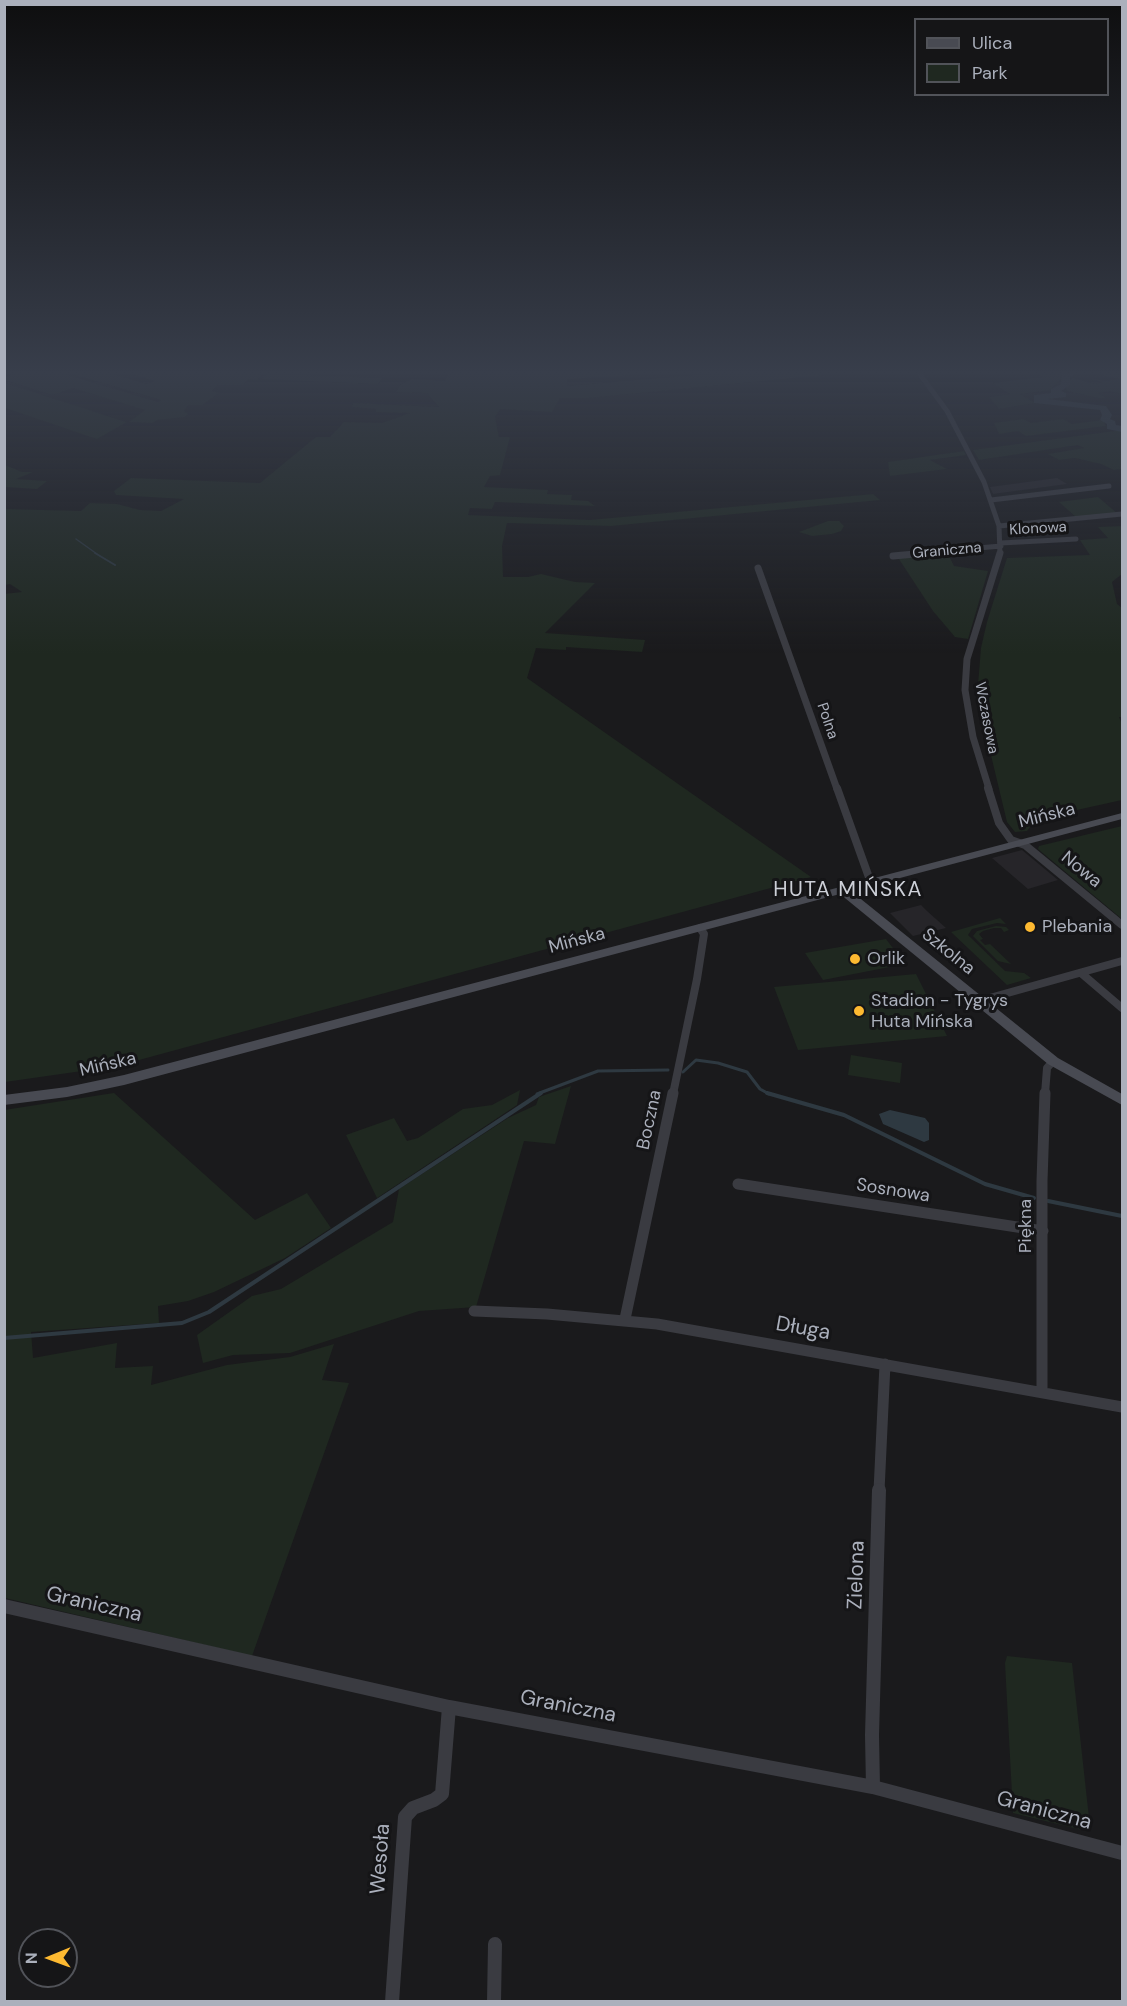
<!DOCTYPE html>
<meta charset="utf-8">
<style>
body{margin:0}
#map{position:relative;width:1127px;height:2006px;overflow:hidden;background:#1a1a1c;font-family:"DM Sans",sans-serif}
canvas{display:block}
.frame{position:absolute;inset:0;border:6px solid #abb0bc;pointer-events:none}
.legend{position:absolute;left:914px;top:18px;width:195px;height:78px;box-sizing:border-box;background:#151517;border:2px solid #515359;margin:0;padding:8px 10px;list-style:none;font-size:18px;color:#abb0bc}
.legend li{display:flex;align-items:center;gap:12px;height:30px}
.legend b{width:30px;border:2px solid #515359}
.north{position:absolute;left:18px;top:1928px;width:60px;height:60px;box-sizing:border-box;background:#151517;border:2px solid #515359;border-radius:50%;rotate:269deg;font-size:16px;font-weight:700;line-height:24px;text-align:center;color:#abb0bc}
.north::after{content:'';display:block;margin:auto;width:21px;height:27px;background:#fdb931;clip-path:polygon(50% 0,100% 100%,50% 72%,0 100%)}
</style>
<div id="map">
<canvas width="1127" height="2006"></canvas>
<div class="frame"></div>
<ul class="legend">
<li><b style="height:8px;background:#484a52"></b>Ulica</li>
<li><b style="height:16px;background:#1f2820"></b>Park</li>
</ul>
<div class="north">N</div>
</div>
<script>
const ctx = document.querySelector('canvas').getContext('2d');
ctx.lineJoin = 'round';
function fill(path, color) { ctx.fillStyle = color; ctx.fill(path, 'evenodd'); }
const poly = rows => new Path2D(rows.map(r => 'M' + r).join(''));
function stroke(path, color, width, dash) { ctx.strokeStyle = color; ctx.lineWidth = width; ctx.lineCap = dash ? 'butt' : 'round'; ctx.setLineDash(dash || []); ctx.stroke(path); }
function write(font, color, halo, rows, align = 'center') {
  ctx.font = font + ' "DM Sans",sans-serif'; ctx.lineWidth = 6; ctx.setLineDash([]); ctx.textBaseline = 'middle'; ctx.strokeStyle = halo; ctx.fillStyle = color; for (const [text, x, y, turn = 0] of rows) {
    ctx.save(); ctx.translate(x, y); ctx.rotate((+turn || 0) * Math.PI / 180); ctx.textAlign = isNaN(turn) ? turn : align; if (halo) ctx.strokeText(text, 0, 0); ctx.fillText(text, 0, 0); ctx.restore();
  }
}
fill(poly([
 [1057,478,1067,484,993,494,990,487],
 [1022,850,1058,880,1028,889,992,858],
 [921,905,927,911,946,928,913,936,890,913]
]), '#262529');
fill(poly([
 [19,373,61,373,158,402,161,400,69,373,109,373,146,384,155,381,130,373,261,374,257,380,248,379,243,385,218,385,212,391,219,393,202,405,188,405,184,411,188,414,185,417,157,420,152,423,129,422,145,410,73,388,52,395,5,380,5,377],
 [410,373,629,373,631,375,567,379,567,386,722,373,833,374,588,398,560,398,552,412,500,409,495,417,499,437,510,437,500,475,490,476,484,487,548,490,547,494,572,495,571,500,588,501,595,506,495,502,492,509,470,508,468,515,590,520,873,494,880,500,611,526,507,523,502,546,503,577,528,577,541,574,575,582,595,583,545,633,645,640,642,652,566,647,566,650,536,648,527,678,811,877,117,1066,5,1082,4,594,22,592,10,584,5,585,5,509,81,511,90,503,117,504,140,510,161,511,184,499,116,495,114,491,131,478,260,483,316,437,330,437,344,422,382,423,410,413,376,412,376,409,352,407,353,403,439,407,427,393,396,392,400,385,412,379,445,381,448,375],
 [1037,373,1065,373,1061,375,1060,380,1050,390,1020,394,1035,403,999,409,989,397,1010,394,993,383,1044,377],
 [1091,373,1122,373,1122,394,1110,391,1098,393,1106,398,1098,398,1068,391,1065,387,1072,378,1095,384,1103,382,1088,378,1105,381,1121,379],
 [268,374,382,378,378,384,262,379],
 [5,383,126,422,127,422,97,439,5,408],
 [1023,419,1031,423,1063,419,1072,424,1103,420,1106,426,1026,436,1018,431,999,434,994,423],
 [1122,430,1122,469,1114,470,1101,464,1075,458,1059,460,1048,454,1084,448,1078,445,979,460,973,450],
 [964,451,966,455,930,460,947,469,890,476,888,462],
 [5,465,22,472,33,472,16,479,47,481,37,489,5,487],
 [1098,497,1118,514,1076,517,1059,502],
 [828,521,839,521,844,526,841,531,832,534,812,536,799,532],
 [1122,526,1122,574,1112,582,1117,604,1122,608,1122,717,1119,717,1122,724,1122,800,1036,819,1027,831,1015,832,1007,822,977,697,981,648,987,622,1007,558,1090,555,1080,540,1108,538,1098,527],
 [947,552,954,566,988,571,968,639,955,637,933,611,897,556],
 [1122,826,1122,919,1038,849,1039,846],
 [1000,918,1006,924,997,923,972,929,968,935,1005,971,1024,973,1031,978,1007,985,951,932],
 [996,926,1006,927,1009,930,1004,932,1001,928,994,928,983,931,979,934,983,939,980,940,985,945,990,944,1011,964,998,961,973,936,977,931],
 [886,939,905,964,823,980,805,953],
 [916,974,947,1036,798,1050,774,987],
 [851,1055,902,1063,900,1083,848,1075],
 [571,1086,555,1144,524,1141,476,1307,419,1311,290,1353,233,1355,203,1363,197,1335,252,1296,281,1289,393,1222,399,1189,508,1118,536,1105,539,1097],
 [520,1090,517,1105,377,1198,346,1135,394,1118,407,1141,418,1138,463,1109,492,1105],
 [114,1093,255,1220,307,1193,331,1228,285,1258,214,1292,188,1301,158,1306,159,1323,31,1332,33,1358,117,1343,115,1368,153,1366,151,1385,227,1365,290,1357,334,1344,322,1380,349,1383,252,1656,5,1598,4,1110],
 [1007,1656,1072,1663,1090,1827,1082,1830,1013,1813,1005,1663]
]), '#1f2820');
fill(poly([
 [890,1110,925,1118,929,1123,929,1140,924,1142,883,1124,879,1114]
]), '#2e3941');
stroke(poly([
 [76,539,97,554]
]), '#2e3941', 1.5);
stroke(poly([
 [95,553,115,565]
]), '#2e3941', 2);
stroke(poly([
 [683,1072,696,1060,718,1063,747,1072,760,1089,769,1094],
 [537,1094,598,1071,668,1070]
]), '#2e3941', 3);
stroke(poly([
 [767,1093,844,1115,985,1184,1034,1198],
 [1048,1201,1122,1216],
 [4,1338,182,1323,209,1312,541,1093]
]), '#2e3941', 4);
fill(poly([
 [1062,373,1077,373,1070,377,1070,385,1061,391,1066,393,1066,397,1048,399,1106,406,1112,415,1110,419,1115,421,1116,425,1122,426,1122,432,1107,429,1107,424,1100,420,1102,415,1100,410,1034,403,1034,395,1051,393,1051,389,1061,384,1062,373]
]), '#2e3941');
stroke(poly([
 [919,373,947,411,984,482,999,526,1000,554],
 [991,500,1109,486],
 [999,526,1122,514],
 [1001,543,1076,539],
 [910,554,1001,546]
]), '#3a3b41', 5);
stroke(poly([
 [893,556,926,553],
 [758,568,837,789],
 [989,789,973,737,965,690,967,659,1000,553]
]), '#3a3b41', 7);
stroke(poly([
 [837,788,871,883],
 [988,788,999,823,1011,840,1025,845,1122,925],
 [1081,973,1122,1008],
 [979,1001,1122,961],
 [673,1094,697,979,704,934,700,928],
 [1045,1094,1047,1068,1053,1061]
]), '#3a3b41', 8);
stroke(poly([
 [738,1184,1043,1231],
 [474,1311,547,1314,657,1324,1122,1407],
 [625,1319,673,1093],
 [1042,1392,1042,1181,1045,1093],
 [879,1491,885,1364]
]), '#3a3b41', 11);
stroke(poly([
 [4,1606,449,1707,873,1787,1122,1853],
 [873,1787,872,1735,879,1490],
 [392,2002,405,1817,413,1808,434,1800,442,1794,449,1707],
 [494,2002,495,1944]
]), '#3a3b41', 14);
fill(poly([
 [1122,813,1122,819,851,891,1058,1058,1122,1094,1122,1105,1048,1064,840,894,124,1085,67,1097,4,1105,4,1095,67,1087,124,1075,1122,813]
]), '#484a52');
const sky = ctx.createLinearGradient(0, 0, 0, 654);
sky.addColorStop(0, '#0e0e0f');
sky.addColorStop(0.57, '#383e4b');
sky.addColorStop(1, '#383e4b00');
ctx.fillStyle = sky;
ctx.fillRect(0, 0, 1127, 654);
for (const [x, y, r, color] of [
 [1030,927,6,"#fdb931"],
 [855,959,6,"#fdb931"],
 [859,1011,6,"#fdb931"]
]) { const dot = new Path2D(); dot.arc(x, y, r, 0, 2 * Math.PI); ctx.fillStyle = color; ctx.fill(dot); stroke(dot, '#151517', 2); }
write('15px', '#abb0bc', '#151517', [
 ["Klonowa",1038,529,-3],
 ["Graniczna",947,551,-5],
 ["Wczasowa",986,718,79],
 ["Polna",827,721,71]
]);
write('18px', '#abb0bc', '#151517', [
 ["Mińska",1047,816,-14],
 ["Nowa",1081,870,39],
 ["Mińska",577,941,-15],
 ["Szkolna",948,952,39],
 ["Mińska",108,1065,-13],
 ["Boczna",650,1120,-78],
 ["Sosnowa",893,1191,9],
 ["Piękna",1026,1226,-90]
]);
write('18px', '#abb0bc', '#151517', [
 ["Plebania",1042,927],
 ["Orlik",867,959],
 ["Stadion - Tygrys",871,1001],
 ["Huta Mińska",871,1022]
], 'left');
ctx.letterSpacing = '1.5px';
write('21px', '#cdd0d8', '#151517', [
 ["HUTA MIŃSKA",848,890]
]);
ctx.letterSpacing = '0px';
write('21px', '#abb0bc', '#151517', [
 ["Długa",803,1329,10],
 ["Zielona",857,1575,-88],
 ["Graniczna",94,1605,13],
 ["Graniczna",568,1707,11],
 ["Graniczna",1044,1811,15],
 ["Wesoła",381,1859,-86]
]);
</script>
